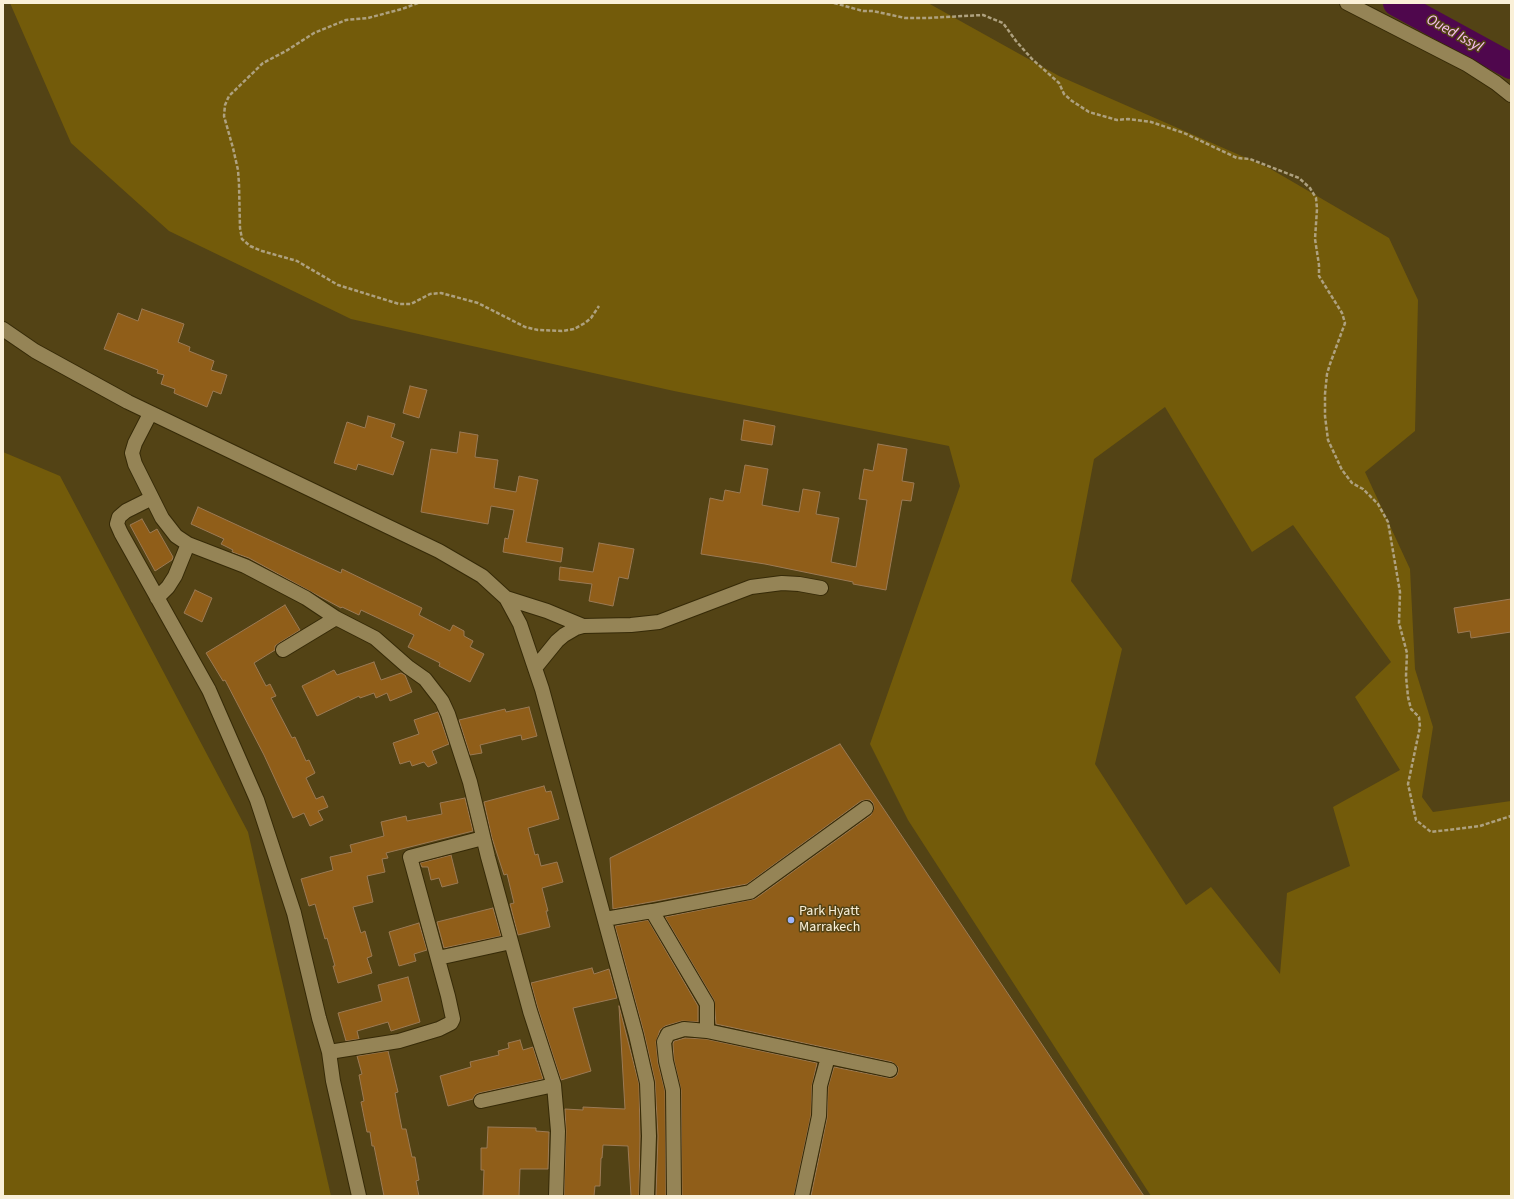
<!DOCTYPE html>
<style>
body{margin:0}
#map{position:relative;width:1514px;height:1199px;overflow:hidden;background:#534315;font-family:"Source Sans 3",sans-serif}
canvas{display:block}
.frame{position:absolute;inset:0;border:4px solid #faf0d8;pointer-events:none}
</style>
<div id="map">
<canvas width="1514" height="1199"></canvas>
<div class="frame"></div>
</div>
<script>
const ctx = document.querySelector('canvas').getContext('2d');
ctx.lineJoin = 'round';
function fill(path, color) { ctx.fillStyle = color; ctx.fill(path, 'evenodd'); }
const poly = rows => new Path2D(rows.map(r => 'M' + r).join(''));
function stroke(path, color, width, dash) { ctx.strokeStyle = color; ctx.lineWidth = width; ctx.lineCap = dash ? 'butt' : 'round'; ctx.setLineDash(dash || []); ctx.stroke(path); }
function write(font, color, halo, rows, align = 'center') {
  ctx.font = font + ' "Source Sans 3",sans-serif'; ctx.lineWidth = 3; ctx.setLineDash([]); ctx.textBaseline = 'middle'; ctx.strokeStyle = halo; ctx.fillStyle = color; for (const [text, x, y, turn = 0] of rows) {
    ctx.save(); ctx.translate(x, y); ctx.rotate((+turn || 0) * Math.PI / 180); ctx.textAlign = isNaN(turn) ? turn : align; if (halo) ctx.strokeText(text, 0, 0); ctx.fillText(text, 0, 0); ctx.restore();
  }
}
fill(poly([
 [10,3,928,3,1059,76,1269,168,1389,238,1418,300,1415,431,1365,472,1410,569,1415,669,1433,727,1422,797,1433,812,1511,801,1511,1196,1151,1196,908,820,870,744,960,486,949,446,674,391,351,319,169,231,71,143],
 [1165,407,1252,552,1293,525,1391,662,1355,697,1400,770,1333,807,1350,866,1287,893,1280,974,1211,887,1186,905,1095,764,1122,649,1071,581,1094,459],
 [3,452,60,476,248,832,331,1196,3,1196]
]), '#735b0a');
stroke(poly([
 [1396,3,1511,66]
]), '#4f074d', 26);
const building = poly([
 [142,309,184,324,178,342,190,347,189,351,214,361,211,370,227,375,221,394,213,391,207,407,174,393,175,389,161,384,164,375,157,373,158,370,104,349,118,313,138,321,142,309],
 [410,386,427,390,419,418,403,413,410,386],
 [368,416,395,424,391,437,404,442,393,475,358,464,356,470,334,463,347,422,365,428,368,416],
 [744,420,775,426,772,445,741,440,744,420],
 [460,432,478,435,475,457,498,460,494,488,516,492,519,476,538,480,526,542,563,548,561,562,503,552,505,538,508,539,514,510,491,506,488,524,421,512,431,449,457,453,460,432],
 [878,444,907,449,902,481,914,483,911,501,902,500,886,590,853,584,853,582,765,564,701,554,710,498,723,501,725,490,740,493,745,465,768,469,762,505,799,512,803,489,820,492,816,514,839,518,831,562,856,567,867,500,859,499,864,469,873,471,878,444],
 [198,507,341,573,342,569,422,608,419,615,450,631,453,625,464,631,464,636,473,641,470,647,484,654,470,682,439,666,440,663,408,647,414,635,361,610,359,615,342,607,341,608,249,558,232,552,233,550,221,544,224,539,191,524,198,507],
 [142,519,150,533,157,529,173,557,172,560,155,571,130,525,142,519],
 [599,543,634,549,628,579,619,577,613,606,589,601,592,584,559,580,560,567,593,572,599,543],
 [195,590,212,598,202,622,184,613,195,590],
 [1511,599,1511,632,1471,638,1470,631,1458,633,1454,608,1511,599],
 [285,605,300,630,279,643,275,646,275,650,254,663,266,686,270,684,276,696,271,698,292,738,295,737,306,761,309,760,315,773,306,778,316,799,323,796,328,807,318,811,323,820,310,826,304,813,293,818,264,755,225,680,223,681,206,653,285,605],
 [374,662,381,680,401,673,405,675,412,692,390,701,387,693,376,698,374,693,360,698,359,696,317,716,302,686,334,670,337,675,374,662],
 [529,707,537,736,522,740,521,735,480,745,482,753,470,755,459,720,505,709,506,712,529,707],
 [438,712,449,744,432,751,437,763,428,767,424,762,412,766,410,761,400,764,393,743,419,734,414,720,438,712],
 [840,744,1144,1196,811,1196,827,1118,828,1087,834,1067,889,1078,893,1078,897,1075,898,1071,898,1067,892,1062,716,1024,714,1000,665,917,755,899,871,815,874,808,873,803,870,800,866,800,861,801,747,884,613,909,610,858,840,744],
 [544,786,546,792,551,791,559,819,528,828,535,855,538,854,541,866,557,862,563,882,542,888,548,911,546,911,550,927,518,935,510,904,514,903,507,874,504,875,492,838,484,802,544,786],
 [465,798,473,831,386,853,388,858,382,859,385,872,367,876,373,902,353,907,361,933,365,931,372,956,367,958,372,973,338,983,333,966,335,966,327,938,325,939,315,904,309,906,301,879,333,870,330,857,352,852,350,845,384,836,381,822,406,816,407,821,442,814,440,803,465,798],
 [451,855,458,883,442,887,439,878,431,880,428,867,422,867,420,863,451,855],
 [493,908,501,936,444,948,437,922,493,908],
 [648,920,698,1006,698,1022,682,1021,665,1026,660,1030,656,1042,658,1063,665,1091,666,1196,656,1196,658,1136,655,1081,644,1033,615,926,648,920],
 [419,923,427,950,414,954,416,961,399,966,389,932,419,923],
 [592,968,594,974,609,969,617,998,573,1008,591,1071,561,1080,538,1009,531,983,592,968],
 [408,977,420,1022,391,1031,388,1022,357,1031,359,1039,346,1041,338,1013,382,1001,378,985,408,977],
 [619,1006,639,1084,640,1136,639,1196,631,1196,628,1146,603,1145,602,1158,601,1158,600,1186,595,1186,594,1196,564,1196,566,1131,565,1109,583,1110,583,1107,625,1109,619,1006],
 [685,1038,706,1039,817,1063,812,1086,811,1115,794,1196,682,1196,681,1090,674,1060,673,1044,674,1041,685,1038],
 [520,1040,523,1050,533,1047,543,1079,479,1093,475,1095,473,1099,448,1106,440,1076,471,1067,470,1062,499,1055,498,1051,509,1048,508,1043,520,1040],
 [388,1051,398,1092,395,1093,402,1129,406,1129,412,1157,415,1157,419,1180,416,1181,419,1196,384,1196,374,1146,372,1146,370,1132,367,1132,361,1102,364,1101,359,1075,362,1074,357,1056,388,1051],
 [488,1127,536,1128,536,1131,549,1132,548,1169,520,1169,519,1196,483,1196,484,1170,481,1170,481,1148,487,1148,488,1127]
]);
fill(building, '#905e19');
stroke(building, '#9b7a55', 1);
const street = poly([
 [1347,3,1468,65,1496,83,1511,95],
 [3,329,35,351,128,402,439,551,482,576,506,598,520,624,542,689,636,1035,647,1083,649,1136,647,1196],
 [150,414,135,443,132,453,135,464,162,518,176,536,188,544],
 [152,498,126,511,119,517,117,524,121,533,209,690,257,800,294,913,319,1018,329,1052,333,1081,359,1196],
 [157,598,168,587,175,576,188,544,245,566,306,598,336,618,375,638,408,667,425,679,442,701,448,714,470,782,488,857,530,1011,554,1085,558,1131,556,1196],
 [506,598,547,611,583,626],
 [283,650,336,618],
 [535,668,557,641,564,635,576,628,583,626,631,625,659,622,751,587,782,583,799,584,821,588],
 [652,911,750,892,866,808],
 [605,919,652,911,707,1004,707,1031,890,1070],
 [438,958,511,942],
 [329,1052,399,1041,439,1029,451,1023,453,1019,448,996,410,857,483,838],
 [481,1101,554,1085],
 [674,1196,673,1090,666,1061,664,1042,668,1034,684,1029,707,1031],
 [802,1196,819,1116,820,1086,828,1057]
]);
stroke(street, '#362a07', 16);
stroke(poly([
 [418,3,402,9,368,18,346,20,314,33,286,51,263,63,229,96,225,105,224,116,233,148,238,170,239,184,240,228,242,239,250,246,262,251,297,261,338,285,399,304,411,304,430,294,441,293,478,303,525,327,538,330,562,331,574,329,585,323,591,318,599,306],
 [834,3,863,11,873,11,905,18,927,18,983,15,1003,23,1016,41,1032,59,1059,83,1064,94,1072,101,1089,112,1117,120,1128,119,1151,122,1184,133,1237,158,1250,159,1299,178,1310,188,1316,198,1317,209,1315,239,1319,265,1319,276,1342,313,1345,323,1330,364,1327,374,1325,394,1325,416,1328,440,1342,470,1352,483,1363,489,1378,504,1388,522,1400,592,1399,623,1407,653,1406,676,1408,697,1411,709,1419,717,1420,727,1408,784,1416,820,1431,832,1480,826,1511,816]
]), '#aea17f', 2.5, [4, 2]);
stroke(street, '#958456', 14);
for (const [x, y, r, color] of [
 [791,920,4,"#9cb4fd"]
]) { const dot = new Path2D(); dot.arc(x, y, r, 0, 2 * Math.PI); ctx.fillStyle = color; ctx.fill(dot); stroke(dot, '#534315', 1.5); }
write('14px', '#faf0d8', '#534315', [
 ["Park Hyatt",799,912],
 ["Marrakech",799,928]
], 'left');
write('italic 15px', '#fbc0f5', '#534315', [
 ["Oued Issyl",1454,34,29]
]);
</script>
